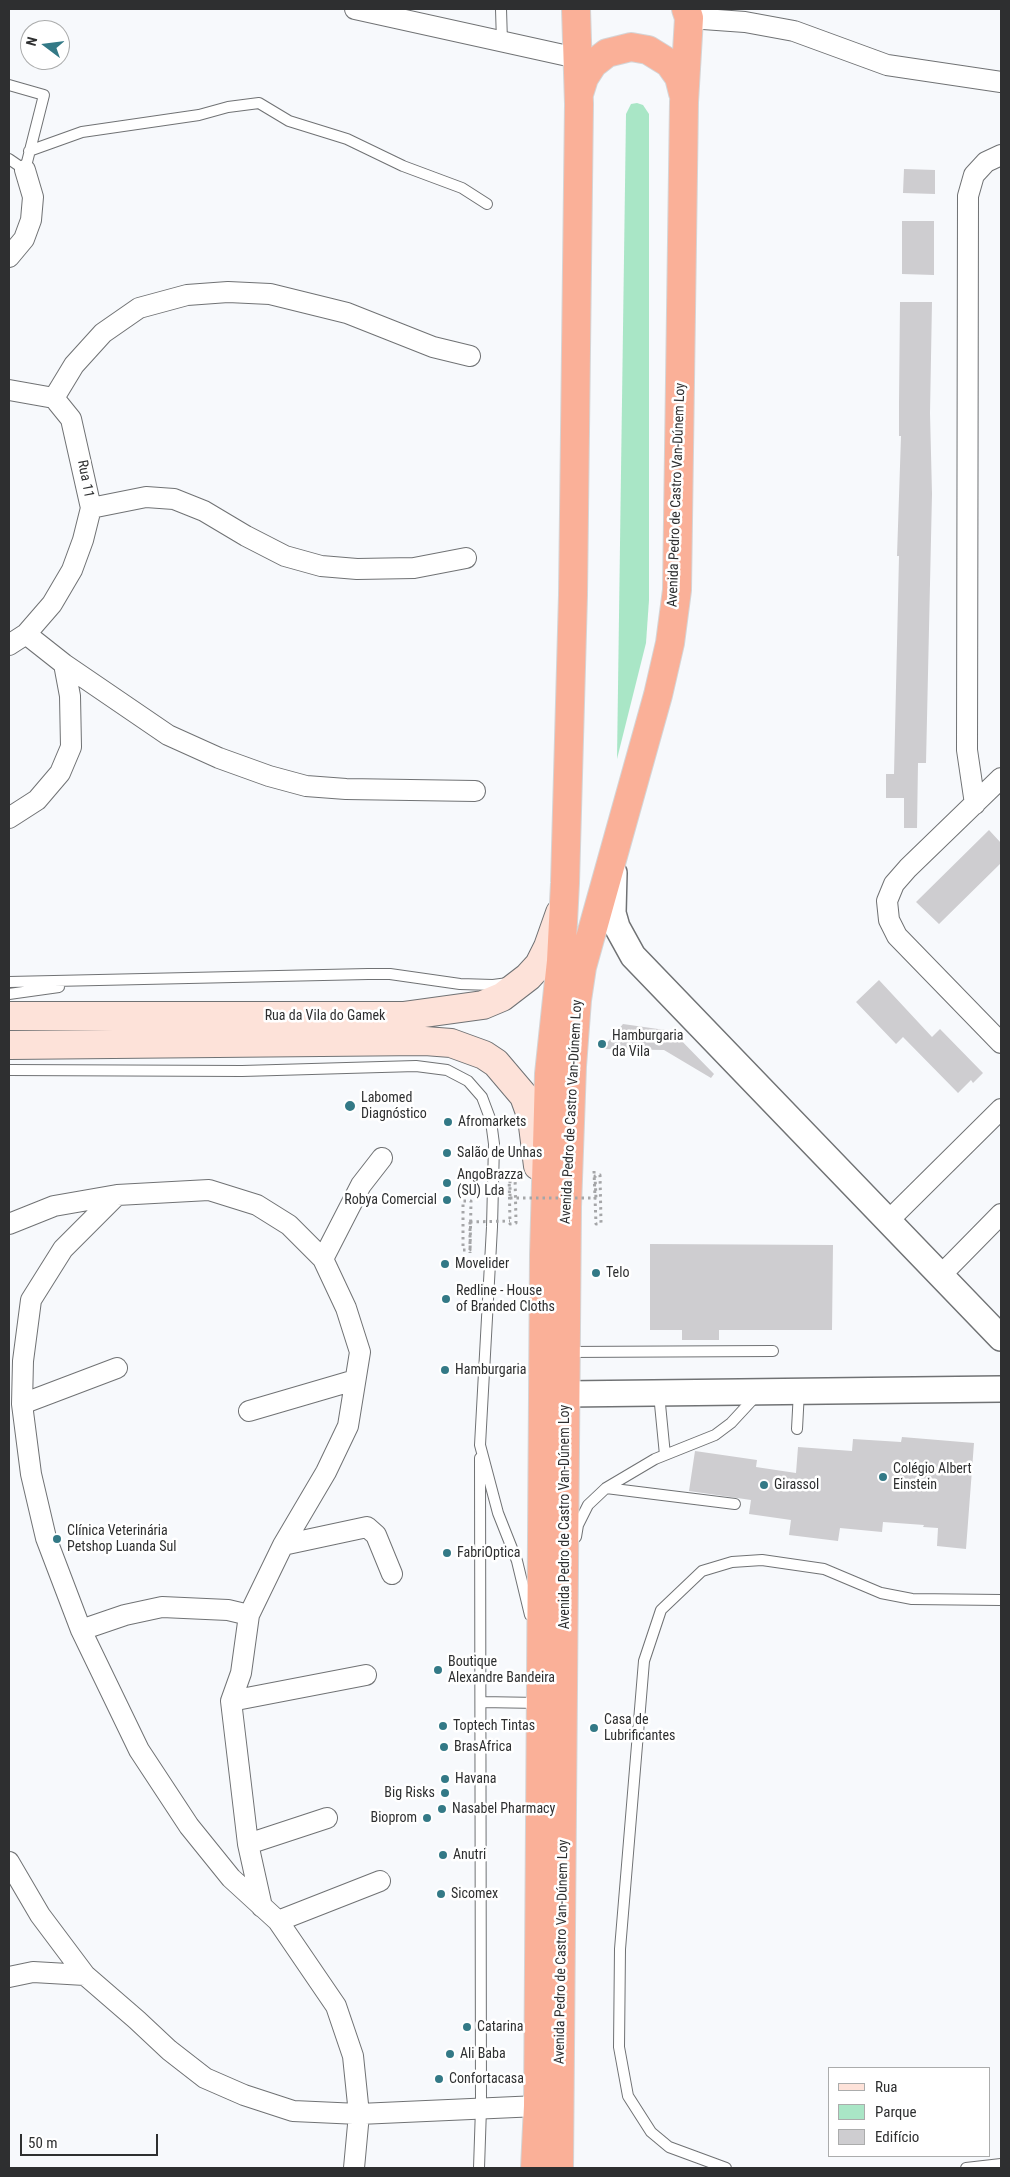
<!DOCTYPE html>
<meta charset="utf-8">
<style>
body{margin:0}
#map{position:relative;width:1010px;height:2177px;overflow:hidden;background:#f7f9fc;font-family:"Roboto Condensed",sans-serif}
canvas{display:block}
.frame{position:absolute;inset:0;border:10px solid #2e2f30;pointer-events:none}
.legend{position:absolute;left:828px;top:2067px;width:162px;height:90px;box-sizing:border-box;background:#fff;border:1px solid #abacac;margin:0;padding:6px 9px;list-style:none;font-size:15px;color:#2e2f30}
.legend li{display:flex;align-items:center;gap:10px;height:25px}
.legend b{width:25px;border:1px solid #abacac}
.north{position:absolute;left:20px;top:20px;width:50px;height:50px;box-sizing:border-box;background:#fff;border:1px solid #abacac;border-radius:50%;rotate:285deg;font-size:14px;font-weight:700;line-height:20px;text-align:center;color:#2e2f30}
.north::after{content:'';display:block;margin:auto;width:18px;height:22px;background:#337986;clip-path:polygon(50% 0,100% 100%,50% 72%,0 100%)}
.scale{position:absolute;left:20px;top:2134px;width:138px;height:22px;box-sizing:border-box;border:2px solid #2e2f30;border-top:0;padding-left:6px;font-size:15px;line-height:18px;white-space:nowrap;color:#2e2f30;-webkit-text-stroke:4px #fff;paint-order:stroke}
</style>
<div id="map">
<canvas width="1010" height="2177"></canvas>
<div class="frame"></div>
<ul class="legend">
<li><b style="height:6px;background:#fde2d9"></b>Rua</li>
<li><b style="height:14px;background:#a9e6c6"></b>Parque</li>
<li><b style="height:14px;background:#cecdd0"></b>Edifício</li>
</ul>
<div class="north">N</div>
<div class="scale">50 m</div>
</div>
<script>
const ctx = document.querySelector('canvas').getContext('2d');
ctx.lineJoin = 'round';
function fill(path, color) { ctx.fillStyle = color; ctx.fill(path, 'evenodd'); }
const poly = rows => new Path2D(rows.map(r => 'M' + r).join(''));
function stroke(path, color, width, dash) { ctx.strokeStyle = color; ctx.lineWidth = width; ctx.lineCap = dash ? 'butt' : 'round'; ctx.setLineDash(dash || []); ctx.stroke(path); }
function write(font, color, halo, rows, align = 'center') {
  ctx.font = font + ' "Roboto Condensed",sans-serif'; ctx.lineWidth = 5; ctx.setLineDash([]); ctx.textBaseline = 'middle'; ctx.strokeStyle = halo; ctx.fillStyle = color; for (const [text, x, y, turn = 0] of rows) {
    ctx.save(); ctx.translate(x, y); ctx.rotate((+turn || 0) * Math.PI / 180); ctx.textAlign = isNaN(turn) ? turn : align; if (halo) ctx.strokeText(text, 0, 0); ctx.fillText(text, 0, 0); ctx.restore();
  }
}
fill(poly([
 [637,103,643,105,649,114,649,600,646,643,617,759,626,114,631,104]
]), '#a9e6c6');
fill(poly([
 [904,169,935,170,935,194,903,193],
 [902,221,934,221,934,275,902,274],
 [900,302,932,302,930,413,932,494,926,763,918,763,917,828,904,828,904,798,886,798,886,774,894,774,899,556,897,556,901,436,899,436,899,403],
 [989,830,1001,843,1001,863,939,924,916,902],
 [879,980,932,1037,940,1029,983,1073,973,1083,971,1080,958,1093,903,1037,896,1044,856,1002],
 [623,1024,672,1031,714,1074,711,1078,664,1050,602,1049],
 [650,1244,833,1245,832,1330,719,1330,719,1340,682,1340,682,1330,650,1330],
 [902,1437,974,1443,966,1549,937,1546,938,1528,923,1527,924,1525,883,1522,882,1532,840,1528,838,1541,789,1535,791,1520,749,1514,751,1500,689,1491,695,1451,757,1460,756,1467,796,1473,798,1447,852,1451,853,1439,901,1442]
]), '#cecdd0');
const service = poly([
 [501,9,502,42],
 [9,85,44,95,25,170,9,159],
 [29,151,82,132,199,115,228,107,259,103,289,121,347,139,403,166,462,188,487,204],
 [9,982,368,974,390,974,460,984,493,985,508,983],
 [9,994,59,987],
 [9,1070,242,1071,416,1066,447,1070,468,1081,482,1097,491,1121,494,1144,492,1227,480,1445,498,1513,517,1561,530,1615],
 [566,1352,773,1351],
 [659,1394,665,1455],
 [797,1429,799,1391],
 [606,1488,735,1504],
 [576,1537,578,1525,588,1505,606,1488,655,1459,715,1435,731,1423,756,1396],
 [481,1702,539,1703],
 [479,2168,481,2108,480,1458],
 [726,2168,669,2147,651,2132,628,2096,619,2047,620,1949,644,1661,661,1610,702,1571,732,1562,762,1560,824,1569,881,1593,912,1599,1001,1600],
 [966,2168,1001,2164]
]);
const minor = poly([
 [355,9,577,58],
 [689,18,745,22,794,31,887,65,1001,82],
 [9,257,24,239,31,220,33,197,25,170],
 [9,390,54,398,71,419,91,508,83,540,72,570,52,604,26,634,9,645],
 [54,398,74,365,103,333,139,308,187,295,228,292,270,294,347,313,433,347,470,356],
 [91,508,146,497,174,499,204,511,246,536,285,556,321,566,357,569,414,568,466,558],
 [26,634,64,664,168,735,219,758,269,776,306,786,346,789,475,791],
 [1001,778,908,868,894,884,887,901,889,920,897,936,1001,1043],
 [975,804,967,750,968,196,974,175,986,162,1001,155],
 [9,818,37,800,60,773,71,747,70,696,64,664],
 [117,1195,63,1249,31,1300,23,1361,22,1404,31,1474,46,1538,81,1630,139,1750,189,1826,231,1878,278,1921,336,2006,353,2056,359,2114,354,2168],
 [889,1220,1001,1109],
 [9,1224,54,1206,117,1195,209,1190,257,1205,289,1225,323,1259,346,1308,360,1352,348,1426,326,1472,283,1545,249,1615,241,1673,231,1701,248,1844,262,1907],
 [323,1259,361,1185,382,1158],
 [941,1275,1001,1214],
 [22,1404,117,1368],
 [249,1411,355,1380],
 [283,1545,367,1527,376,1535,392,1574],
 [81,1630,125,1615,162,1607,228,1610,249,1615],
 [231,1701,366,1675],
 [248,1844,327,1818],
 [9,1862,40,1915,85,1975,137,2020,169,2050,205,2078,244,2095,293,2111,359,2114,538,2106],
 [278,1921,380,1881],
 [9,1977,33,1972,85,1975]
]);
const tertiary = poly([
 [614,873,613,913,617,927,633,956,1001,1338],
 [566,1394,1001,1389]
]);
const secondary = poly([
 [9,1016,403,1016,483,1005,502,997,528,977,539,965,548,947,560,913],
 [9,1045,425,1041,451,1043,484,1055,496,1063,524,1096,532,1118,538,1166]
]);
const trunk = poly([
 [579,94,584,78,593,64,607,53,631,47,648,50,669,63,679,77,683,93],
 [535,2168,538,2106,544,1255,549,1074,561,961,565,883,573,595,579,104,576,9],
 [559,2168,567,1207,572,1066,577,1000,582,967,658,695,670,643,677,590,684,102,689,18,686,9]
]);
stroke(service, '#707274', 12);
stroke(minor, '#707274', 22);
stroke(tertiary, '#707274', 28);
stroke(secondary, '#707274', 30);
stroke(trunk, '#d5d5d6', 30);
stroke(poly([
 [509,1171,510,1224,516,1223,515,1175,510,1176,510,1198],
 [594,1171,596,1224,601,1223,600,1175,595,1176,596,1198],
 [470,1222,470,1250,463,1250,463,1201,471,1201,470,1253]
]), '#a5a6a8', 3, [2.5, 4]);
stroke(service, '#fff', 10);
stroke(minor, '#fff', 20);
stroke(tertiary, '#fff', 25);
stroke(secondary, '#fde2d9', 28);
stroke(trunk, '#fab098', 28);
stroke(poly([
 [510,1198,596,1198],
 [470,1222,510,1221]
]), '#a5a6a8', 3, [2.5, 4]);
for (const [x, y, r, color] of [
 [602,1044,5,"#337986"],
 [350,1106,6,"#337986"],
 [448,1122,5,"#337986"],
 [447,1153,5,"#337986"],
 [447,1183,5,"#337986"],
 [447,1200,5,"#337986"],
 [445,1264,5,"#337986"],
 [596,1273,5,"#337986"],
 [446,1299,5,"#337986"],
 [445,1370,5,"#337986"],
 [883,1477,5,"#337986"],
 [764,1485,5,"#337986"],
 [57,1539,5,"#337986"],
 [447,1553,5,"#337986"],
 [438,1670,5,"#337986"],
 [443,1726,5,"#337986"],
 [594,1728,5,"#337986"],
 [444,1747,5,"#337986"],
 [445,1779,5,"#337986"],
 [445,1793,5,"#337986"],
 [442,1809,5,"#337986"],
 [427,1818,5,"#337986"],
 [443,1855,5,"#337986"],
 [441,1894,5,"#337986"],
 [467,2027,5,"#337986"],
 [450,2054,5,"#337986"],
 [439,2079,5,"#337986"]
]) { const dot = new Path2D(); dot.arc(x, y, r, 0, 2 * Math.PI); ctx.fillStyle = color; ctx.fill(dot); stroke(dot, '#fff', 2); }
write('14px', '#2e2f30', '#fff', [
 ["Rua 11",85,479,79],
 ["Avenida Pedro de Castro Van-Dúnem Loy",677,495,-88],
 ["Rua da Vila do Gamek",325,1016],
 ["Avenida Pedro de Castro Van-Dúnem Loy",572,1112,-87],
 ["Avenida Pedro de Castro Van-Dúnem Loy",565,1517,-90],
 ["Avenida Pedro de Castro Van-Dúnem Loy",562,1952,-89]
]);
write('14px', '#2e2f30', '#fff', [
 ["Hamburgaria",612,1036],
 ["da Vila",612,1052],
 ["Labomed",361,1098],
 ["Diagnóstico",361,1114],
 ["Afromarkets",458,1122],
 ["Salão de Unhas",457,1153],
 ["AngoBrazza",457,1175],
 ["(SU) Lda",457,1191],
 ["Robya Comercial",437,1200,"right"],
 ["Movelider",455,1264],
 ["Telo",606,1273],
 ["Redline - House",456,1291],
 ["of Branded Cloths",456,1307],
 ["Hamburgaria",455,1370],
 ["Colégio Albert",893,1469],
 ["Einstein",893,1485],
 ["Girassol",774,1485],
 ["Clínica Veterinária",67,1531],
 ["Petshop Luanda Sul",67,1547],
 ["FabriOptica",457,1553],
 ["Boutique",448,1662],
 ["Alexandre Bandeira",448,1678],
 ["Casa de",604,1720],
 ["Lubrificantes",604,1736],
 ["Toptech Tintas",453,1726],
 ["BrasAfrica",454,1747],
 ["Havana",455,1779],
 ["Big Risks",435,1793,"right"],
 ["Nasabel Pharmacy",452,1809],
 ["Bioprom",417,1818,"right"],
 ["Anutri",453,1855],
 ["Sicomex",451,1894],
 ["Catarina",477,2027],
 ["Ali Baba",460,2054],
 ["Confortacasa",449,2079]
], 'left');
</script>
